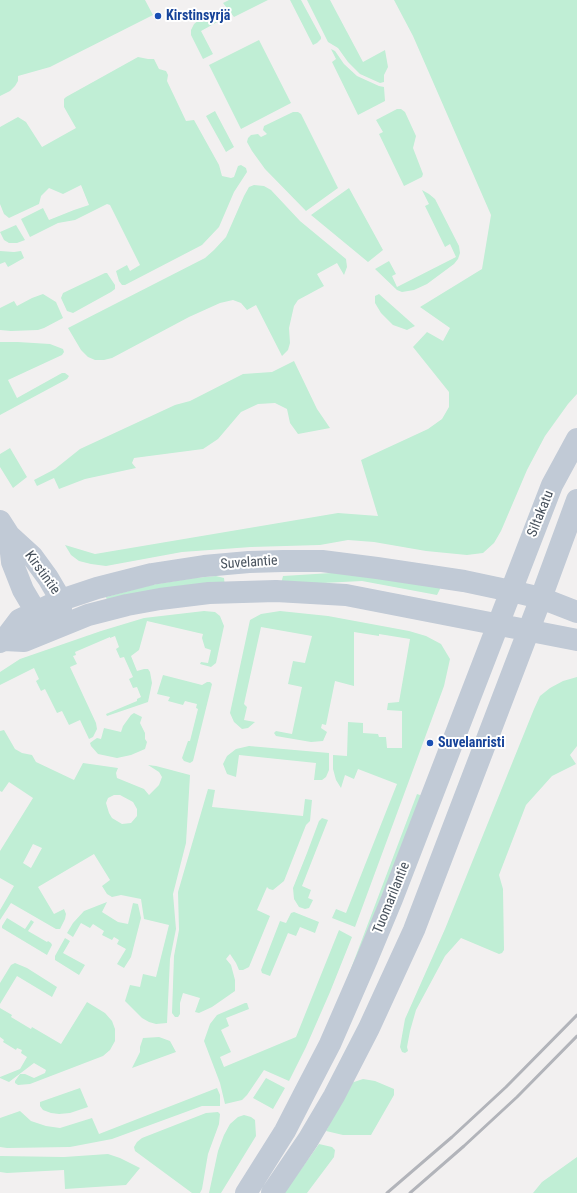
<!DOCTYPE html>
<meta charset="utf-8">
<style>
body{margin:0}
canvas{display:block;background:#f2f0f0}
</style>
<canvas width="577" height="1193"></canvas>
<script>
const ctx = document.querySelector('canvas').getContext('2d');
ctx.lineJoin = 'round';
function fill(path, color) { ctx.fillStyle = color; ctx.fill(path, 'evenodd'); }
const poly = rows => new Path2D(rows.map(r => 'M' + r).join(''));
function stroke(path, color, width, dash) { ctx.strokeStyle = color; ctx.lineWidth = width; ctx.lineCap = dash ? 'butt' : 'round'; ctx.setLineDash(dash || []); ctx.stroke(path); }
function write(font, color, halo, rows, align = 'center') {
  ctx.font = font + ' "Roboto Condensed",sans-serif'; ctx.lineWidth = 4; ctx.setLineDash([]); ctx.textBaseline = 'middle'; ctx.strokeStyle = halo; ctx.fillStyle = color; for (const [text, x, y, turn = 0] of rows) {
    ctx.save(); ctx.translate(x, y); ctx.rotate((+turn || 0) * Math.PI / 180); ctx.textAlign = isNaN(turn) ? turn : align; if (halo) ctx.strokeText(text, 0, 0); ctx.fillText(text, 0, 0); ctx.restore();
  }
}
fill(poly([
 [0,0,145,0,153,15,50,67,18,76,18,81,15,86,10,91,0,96],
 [229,0,268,0,234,17,223,3],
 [290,0,301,0,321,37,321,39,317,43,313,45],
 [307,0,330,0,363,62,385,50,388,67,384,75,384,82,380,83,360,74,348,62,338,48,328,42],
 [394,0,577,0,577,394,568,404,545,436,527,470,501,531,494,543,483,553,467,555,426,551,374,542,348,540,320,545,251,547,182,552,106,566,91,564,79,561,71,555,65,545,95,554,338,513,378,516,361,460,428,429,442,419,449,407,449,392,413,347,427,332,443,341,450,328,420,307,482,269,491,215,413,36],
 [216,10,221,20,201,31,213,54,203,59,191,35,191,30,194,24,199,20],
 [259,40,291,103,241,129,209,65],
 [331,49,335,51,344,64,357,76,379,86,384,87,385,101,358,115,332,62,336,59],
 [138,57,148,59,154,59,159,69,166,71,168,75,167,81,186,121,194,120,219,165,222,176,231,178,234,177,238,166,241,165,246,168,247,172,234,192,219,227,202,245,125,285,122,285,119,281,116,271,127,265,130,271,140,265,110,205,107,204,75,220,58,223,30,237,21,219,43,208,49,220,74,210,89,205,81,185,63,194,49,188,41,196,39,204,9,218,4,214,0,204,0,127,18,117,26,122,42,147,76,128,64,107,64,99,66,97],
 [397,109,401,109,405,112,416,136,413,148,423,174,422,177,404,186,379,134,383,132,376,120],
 [215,111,234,147,226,152,206,116],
 [293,112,298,112,301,114,338,188,306,211,265,169,252,151,247,142,248,138,251,135,258,134,261,137,267,134,263,130,264,126],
 [254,185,264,186,271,190,300,221,346,259,347,267,344,275,337,263,317,274,324,286,298,300,294,306,289,328,290,343,288,350,282,356,256,305,247,310,241,303,233,300,220,303,189,317,112,358,104,360,95,360,88,357,81,350,68,328,205,258,214,250,226,237,244,196,249,187],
 [349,188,383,250,368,262,311,215],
 [422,190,429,194,435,199,459,246,460,253,458,259,454,264,427,284,414,290,402,292,397,290,375,269,389,261,396,274,392,276,397,287,456,257,450,244,445,247,425,206,429,204],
 [16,225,25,240,17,243,9,243,4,240,0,232],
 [0,251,14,252,21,251,24,258,8,267,5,262,0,264],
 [105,273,107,273,115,285,115,289,111,292,73,313,67,311,61,298,63,293],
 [43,294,56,302,63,318,44,328,38,330,11,331,0,330,0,308,14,301,17,306,32,298],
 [379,294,415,326,407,330,393,325,381,313,375,303,375,296],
 [0,342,18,342,50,344,63,349,64,352,62,355,8,380,17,398,62,373,65,373,69,376,67,379,0,415],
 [294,361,317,409,330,428,298,434,290,423,287,409,275,403,258,404,241,412,218,439,203,449,134,458,132,463,136,468,85,479,59,489,54,478,37,486,34,480,55,469,80,449,175,405,190,401,243,374,272,372],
 [10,448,27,477,13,488,0,467,0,454],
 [347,572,439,586,440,589,437,595,362,581,283,585,281,584,283,576],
 [216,576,224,578,225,587,108,604,106,597,151,585,194,578],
 [204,611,215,612,220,616,224,626,216,663,211,667,200,664,201,662,208,663,211,650,205,648,202,638,203,634,147,621,139,650,131,656,137,671,144,669,148,669,150,672,152,683,148,702,107,716,106,714,137,701,137,699,141,697,137,687,133,688,129,679,133,677,124,657,120,658,116,649,119,647,115,636,110,638,110,637,75,652,76,655,73,656,77,664,70,667,96,723,97,729,93,737,89,739,80,720,69,725,62,711,57,713,45,689,41,691,36,681,39,679,34,668,0,685,0,672,20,659,101,631,144,618],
 [280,611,328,616,409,631,426,636,441,644,450,659,444,686,355,927,332,918,336,909,346,913,397,784,358,769,354,779,345,775,341,788,336,780,333,769,333,755,347,756,348,722,363,723,363,733,378,734,379,737,386,737,387,748,402,748,402,711,387,710,388,703,399,702,410,639,379,634,379,636,354,632,354,686,335,681,326,725,322,724,321,728,327,732,323,741,311,742,276,736,274,733,276,731,292,734,302,687,288,684,293,661,305,663,312,636,261,627,244,704,247,707,244,720,255,722,248,728,242,729,234,722,230,713,250,620,261,614],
 [163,675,202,685,207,682,210,682,212,684,193,761,190,763,184,761,182,758,188,741,190,741,198,709,196,708,197,704,185,701,183,705,168,701,170,697,157,694],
 [577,677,577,746,570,755,576,764,552,776,526,805,499,875,503,889,504,950,502,953,499,954,461,938,445,956,416,1010,410,1031,407,1047,408,1051,405,1053,402,1052,400,1047,405,1019,445,929,534,709,540,696,550,688,563,681],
 [134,713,142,717,140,723,145,733,145,739,147,742,145,749,131,755,117,758,98,754,91,746,90,743,94,740,97,738,101,739,104,728,121,732,123,726,131,715],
 [4,730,15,749,22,753,32,755,36,762,74,780,83,763,118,768,116,773,117,778,144,789,149,795,159,785,162,777,159,772,148,765,156,766,190,775,186,843,173,894,176,929,170,959,167,1023,156,1024,149,1022,142,1018,125,1001,130,985,140,987,143,974,156,977,169,925,144,919,141,899,121,895,112,897,107,894,102,886,110,880,94,854,38,887,54,914,64,909,66,914,65,919,60,929,56,929,11,903,0,920,0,910,14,886,0,878,0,851,33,798,9,782,2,792,0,791,0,731],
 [120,795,133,802,137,809,137,816,131,823,122,824,112,818,109,813,106,803,108,798,114,795],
 [33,844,42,848,31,868,23,863],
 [249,746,329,753,329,770,326,777,322,780,314,780,316,763,239,755,236,777,227,774,223,764,227,756,236,749],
 [208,789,215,790,212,807,303,816,305,799,312,800,310,821,306,825,284,881,273,890,269,889,267,887,257,910,270,916,249,967,243,970,239,970,236,963,230,954,226,959,231,965,235,980,235,991,212,1007,199,1013,195,1012,200,998,183,993,180,1003,180,1014,178,1017,175,1017,172,1013,174,956,179,930,178,892],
 [417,794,423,796,341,995],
 [322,818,328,820,302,886,311,890,308,898,313,900,309,908,305,909,299,907,294,899,293,888,307,853,319,821],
 [107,902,102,912,118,922,128,924,133,903,138,904,141,918,131,957,124,968,117,964,126,949,117,944,119,940,114,937,112,940,102,935,104,931,93,924,90,928,81,923,73,937,67,933,73,923,84,911],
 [294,912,319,922,315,933,300,927,296,936,288,933,270,976,262,973,261,970,280,921,286,923,291,913],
 [7,918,25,929,31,920,34,922,28,931,47,942,48,941,51,943,52,945,47,955,2,928,2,926],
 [339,930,352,937,330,992,306,1047,289,1081,264,1070,247,1095,242,1100,225,1104,220,1083,204,1041,210,1024,217,1015,245,1003,247,1003,249,1009,226,1018,229,1026,221,1030,231,1052,220,1057,224,1067,296,1037],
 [65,938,70,941,63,953,85,965,79,975,55,960,55,956],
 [15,963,27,968,57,987,52,997,17,976,0,1004,0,983,11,965],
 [87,1002,105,1013,112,1021,115,1029,115,1041,110,1050,103,1056,30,1084,18,1085,15,1083,15,1081,20,1074,25,1074,34,1078,45,1073,46,1070,34,1063,9,1082,0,1078,0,1077,20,1069,27,1057,21,1053,22,1050,17,1048,16,1050,3,1042,4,1040,0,1037,0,1008,12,1015,11,1017,31,1029,32,1027,61,1044],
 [159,1037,170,1041,176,1052,132,1068,140,1052,140,1047,143,1038],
 [266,1078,285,1088,273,1109,253,1098],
 [363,1079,375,1081,394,1089,394,1095,371,1135,343,1135,326,1131,351,1083],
 [80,1088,88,1107,70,1113,59,1114,51,1113,43,1110,40,1106,40,1102],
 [217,1088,220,1095,220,1106,202,1106,112,1139,70,1147,7,1148,0,1147,0,1118,20,1111,31,1121,46,1126,60,1128,92,1118,99,1134],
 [218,1112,220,1114,219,1124,208,1154,202,1189,200,1193,192,1193,135,1151,134,1147,137,1142,142,1138,206,1113],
 [244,1115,251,1117,255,1120,256,1136,221,1193,209,1193,218,1151,224,1135,230,1124,238,1117],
 [319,1144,332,1147,335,1150,334,1157,307,1193,284,1193],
 [108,1154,120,1158,140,1168,126,1185,65,1189,64,1170,7,1173,0,1172,0,1156,64,1157],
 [577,1157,577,1193,533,1193,542,1182]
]), '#c0eed5');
stroke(poly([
 [0,521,9,535,32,556,48,578,61,600,61,615],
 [9,535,12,562,23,590,36,612,48,619],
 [4,640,24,641,88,615,127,605,160,599,209,593,276,591,346,595,577,640],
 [0,642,4,640,19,620,61,600,97,588,152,574,204,566,249,562,283,561,322,561,377,568,464,581,511,591,541,598,577,612],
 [246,1193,285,1131,304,1094,330,1044,367,959,392,899,552,485,577,439],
 [272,1193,308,1140,334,1096,369,1028,414,930,541,598,577,500]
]), '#c1cad6', 22);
stroke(poly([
 [387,1193,452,1137,506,1087,577,1015],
 [410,1193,464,1146,517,1097,577,1036]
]), '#b2b4ba', 3);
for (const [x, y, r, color] of [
 [158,16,4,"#1a4fb4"],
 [430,743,4,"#1a4fb4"]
]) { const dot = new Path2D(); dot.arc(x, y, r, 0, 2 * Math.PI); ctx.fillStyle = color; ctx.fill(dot); stroke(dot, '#fff', 1.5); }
write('bold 14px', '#164399', '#fff', [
 ["Kirstinsyrjä",166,16],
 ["Suvelanristi",438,743]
], 'left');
write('14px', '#48525d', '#fff', [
 ["Siltakatu",541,514,-68],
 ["Suvelantie",249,563,-4],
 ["Kirstintie",42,573,54],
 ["Tuomarilantie",392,898,-68]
]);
</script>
